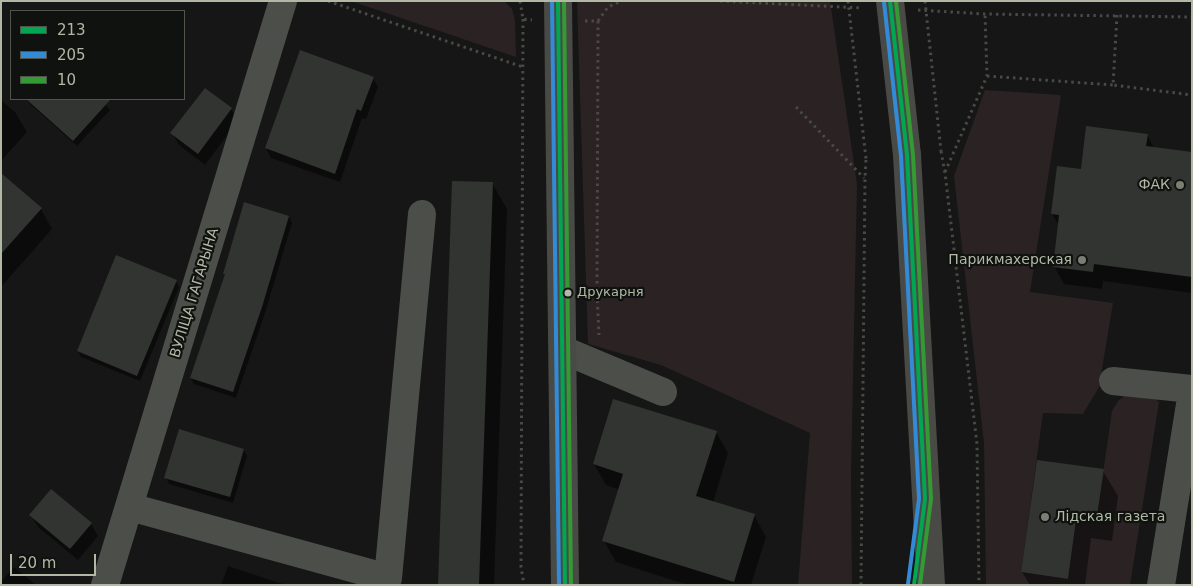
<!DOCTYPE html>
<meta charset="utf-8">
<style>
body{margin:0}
#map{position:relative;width:1193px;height:586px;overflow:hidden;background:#151615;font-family:"DejaVu Sans",sans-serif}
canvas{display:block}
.frame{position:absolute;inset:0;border:2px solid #b1b8a5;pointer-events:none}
.legend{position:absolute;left:10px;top:10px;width:175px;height:90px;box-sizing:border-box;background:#10120f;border:1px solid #50544b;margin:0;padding:6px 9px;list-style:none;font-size:15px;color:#b1b8a5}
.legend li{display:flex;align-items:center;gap:10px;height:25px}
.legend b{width:25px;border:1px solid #50544b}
.scale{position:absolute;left:10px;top:554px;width:86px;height:22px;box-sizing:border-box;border:2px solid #b1b8a5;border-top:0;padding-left:6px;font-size:15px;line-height:18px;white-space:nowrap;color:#b1b8a5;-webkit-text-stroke:4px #10120f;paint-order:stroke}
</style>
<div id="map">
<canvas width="1193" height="586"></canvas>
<div class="frame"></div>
<ul class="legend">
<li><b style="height:6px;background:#00a651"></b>213</li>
<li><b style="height:6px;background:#338bd7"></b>205</li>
<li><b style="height:6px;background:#349a34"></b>10</li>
</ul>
<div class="scale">20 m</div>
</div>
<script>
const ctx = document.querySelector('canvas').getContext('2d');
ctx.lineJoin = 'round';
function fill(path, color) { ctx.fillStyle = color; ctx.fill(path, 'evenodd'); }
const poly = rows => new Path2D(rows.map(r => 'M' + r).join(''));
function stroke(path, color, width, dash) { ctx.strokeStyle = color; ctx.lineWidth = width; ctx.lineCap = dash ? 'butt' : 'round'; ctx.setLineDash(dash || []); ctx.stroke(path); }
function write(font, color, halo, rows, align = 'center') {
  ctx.font = font + ' "DejaVu Sans",sans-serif'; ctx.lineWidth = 4.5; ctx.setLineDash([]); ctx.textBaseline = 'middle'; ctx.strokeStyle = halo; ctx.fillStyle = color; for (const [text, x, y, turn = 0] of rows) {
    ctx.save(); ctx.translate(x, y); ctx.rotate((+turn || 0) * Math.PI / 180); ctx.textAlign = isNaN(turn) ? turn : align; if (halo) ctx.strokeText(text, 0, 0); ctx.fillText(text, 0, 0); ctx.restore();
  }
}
fill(poly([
 [351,1,504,1,512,9,515,20,516,57],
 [577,1,830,1,857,184,851,474,852,585,798,585,810,433,661,365,588,344],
 [985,90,1061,95,1030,292,1113,303,1099,387,1083,414,1043,413,1021,572,1068,579,1077,513,1097,515,1112,411,1118,401,1128,393,1150,395,1159,402,1130,585,986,585,984,443,954,176]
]), '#2b2224');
fill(poly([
 [301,52,373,78,378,87,366,119,362,118,340,182,271,158,266,148],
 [27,99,101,99,110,110,77,146,29,103],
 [1,100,15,112,27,132,1,161],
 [231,109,238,121,205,165,179,145,172,133],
 [1147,135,1154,148,1192,153,1192,293,1103,281,1102,289,1064,284,1054,266,1059,226,1052,214,1082,170],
 [1,174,41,209,52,229,1,287],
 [492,183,507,209,494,585,439,585],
 [289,217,292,223,265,313,236,398,194,384,191,378,226,276,225,274],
 [176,281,179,287,140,381,81,357,78,351],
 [716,432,728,453,713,503,754,515,766,537,751,585,688,585,616,562,604,541,620,490,606,485,594,464],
 [244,450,247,456,233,503,169,484,166,478],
 [1038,461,1103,471,1118,496,1112,541,1091,538,1085,585,1030,585,1022,572],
 [31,515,91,524,98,536,78,560,38,527],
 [228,566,286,585,221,585],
 [14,567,36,585,1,585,1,582]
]), '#0007');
fill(poly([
 [300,50,374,77,361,111,357,109,335,174,265,148],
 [205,88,232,108,198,154,170,133],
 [26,99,111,99,73,141],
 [1086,126,1148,134,1146,146,1192,152,1192,277,1094,264,1093,272,1053,267,1059,215,1051,214,1057,166,1081,169],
 [1,173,42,208,1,254],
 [452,181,493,182,479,585,438,585],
 [244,202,289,216,262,307,233,392,190,378,225,274,223,274],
 [116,255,177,280,137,376,77,351],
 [613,399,717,431,696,496,755,514,734,582,602,541,623,474,593,464],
 [179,429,244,449,230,497,164,478],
 [1037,460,1104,469,1097,516,1077,513,1068,579,1021,572],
 [51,489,92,523,70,549,29,515]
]), '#323431');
stroke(poly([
 [328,1,523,67],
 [520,1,523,19,532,20],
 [720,1,862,8],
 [918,10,985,14,1192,17],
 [1117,15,1113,85,1192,95],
 [523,19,521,567,524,585],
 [585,21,598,21,608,7,621,1],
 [598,21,597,293,599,335],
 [987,76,1113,85],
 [796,107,864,178],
 [941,151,945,173,977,444,979,585],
 [945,172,987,76,985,14],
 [861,585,865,178,866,159]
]), '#484a45', 3, [2.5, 4]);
stroke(poly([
 [563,350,663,392],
 [1113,381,1192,389],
 [130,507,388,578,422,214],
 [105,585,283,1],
 [1161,585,1192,392]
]), '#4c4f49', 28);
stroke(poly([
 [558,1,565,585],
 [907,155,931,585]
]), '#494a46', 28);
stroke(poly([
 [848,1,866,159],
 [925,1,941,151]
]), '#484a45', 3, [2.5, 4]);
stroke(poly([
 [890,1,907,155]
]), '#494a46', 28);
stroke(poly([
 [558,1,565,585],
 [890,1,907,155,925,499,914,585]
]), '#00a651', 4);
stroke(poly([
 [552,1,559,585],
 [884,2,901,156,919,499,908,584]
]), '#338bd7', 4);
stroke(poly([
 [564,1,571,585],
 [896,1,913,155,931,499,920,585]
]), '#349a34', 4);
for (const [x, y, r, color] of [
 [1180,185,5,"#7a7f73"],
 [1082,260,5,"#7a7f73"],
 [568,293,4.5,"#b1b8a5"],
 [1045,517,5,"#7a7f73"]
]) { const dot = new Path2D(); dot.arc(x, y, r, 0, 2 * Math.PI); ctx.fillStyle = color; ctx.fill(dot); stroke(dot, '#10120f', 2); }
write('13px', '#b1b8a5', '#10120f', [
 ["Друкарня",577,293]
], 'left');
write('14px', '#b1b8a5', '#10120f', [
 ["ФАК",1170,185],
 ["Парикмахерская",1072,260],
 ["Лідская газета",1055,517,"left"]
], 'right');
write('14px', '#b1b8a5', '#10120f', [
 ["ВУЛІЦА ГАГАРЫНА",195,293,-73]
]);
</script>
